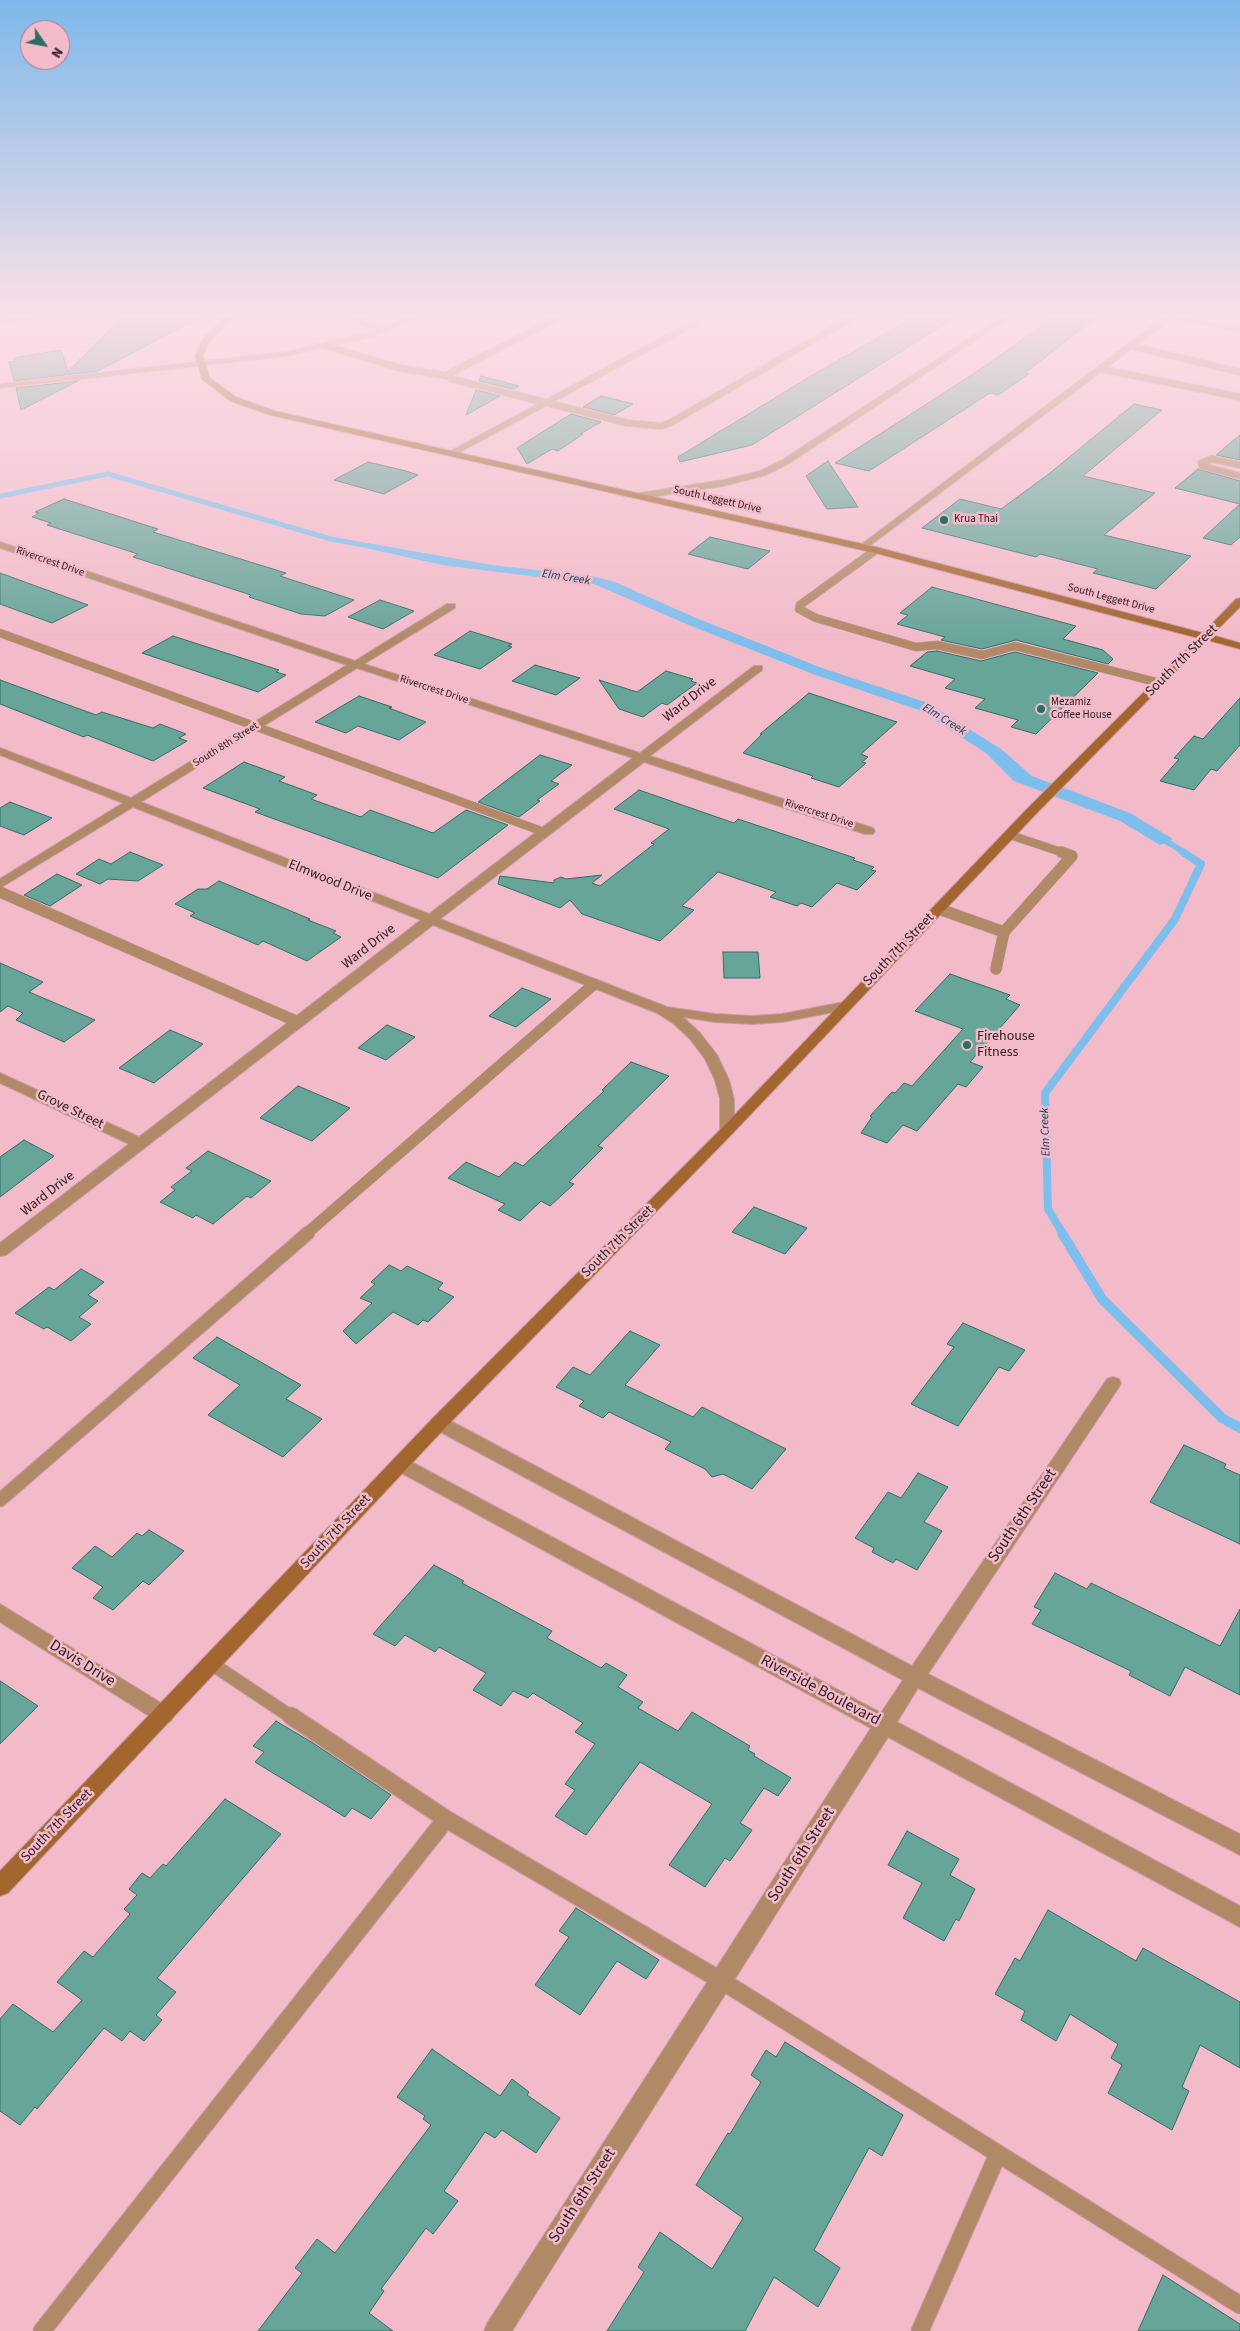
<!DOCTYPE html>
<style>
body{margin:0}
#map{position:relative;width:1240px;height:2331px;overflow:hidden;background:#f3bbca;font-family:"Source Sans 3",sans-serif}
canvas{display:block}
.north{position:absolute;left:20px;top:20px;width:50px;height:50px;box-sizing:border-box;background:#f3bbca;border:1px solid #a37a85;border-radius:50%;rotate:123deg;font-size:14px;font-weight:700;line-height:20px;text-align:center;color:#2c181e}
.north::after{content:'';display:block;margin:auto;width:18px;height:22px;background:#296f64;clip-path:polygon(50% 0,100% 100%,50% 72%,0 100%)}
</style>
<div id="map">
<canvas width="1240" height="2331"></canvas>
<div class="north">N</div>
</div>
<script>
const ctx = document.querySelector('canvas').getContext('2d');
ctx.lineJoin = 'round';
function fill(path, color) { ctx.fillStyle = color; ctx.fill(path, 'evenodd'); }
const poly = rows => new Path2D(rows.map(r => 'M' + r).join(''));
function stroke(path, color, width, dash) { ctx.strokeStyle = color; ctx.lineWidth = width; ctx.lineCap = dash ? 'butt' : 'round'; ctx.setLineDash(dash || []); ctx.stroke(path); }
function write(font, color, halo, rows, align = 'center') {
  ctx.font = font + ' "Source Sans 3",sans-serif'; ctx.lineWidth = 5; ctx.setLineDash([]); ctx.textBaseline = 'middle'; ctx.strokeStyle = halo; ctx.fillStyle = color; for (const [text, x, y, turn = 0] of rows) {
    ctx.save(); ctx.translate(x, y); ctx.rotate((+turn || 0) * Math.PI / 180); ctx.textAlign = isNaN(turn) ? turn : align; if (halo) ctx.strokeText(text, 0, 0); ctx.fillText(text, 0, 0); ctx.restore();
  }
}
fill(poly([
 [373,544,492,565,592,576,615,582,696,618,822,668,928,703,1001,749,1032,776,1130,813,1173,839,1160,845,1120,821,1014,781,986,753,919,710,813,674,691,626,594,584,442,565,366,548]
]), '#7ebeed');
stroke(poly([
 [0,323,30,317],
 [0,496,108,474,331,539,380,548]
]), '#7ebeed', 5);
stroke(poly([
 [1158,836,1185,853]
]), '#7ebeed', 6);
stroke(poly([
 [1063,1234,1048,1209,1045,1093,1175,919,1201,864,1183,852]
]), '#7ebeed', 8);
stroke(poly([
 [1062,1233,1102,1299,1222,1418,1240,1428]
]), '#7ebeed', 10);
const building = poly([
 [123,317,195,320,98,371,14,381,9,362,15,361,14,358,61,350,68,371,123,317],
 [914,317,956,317,752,445,680,462,678,457,811,376,914,317],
 [1054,317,1097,317,1025,373,1029,374,998,395,990,393,869,471,835,463,987,365,1054,317],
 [481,376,519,386,513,389,479,381,481,376],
 [78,381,72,384,21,410,16,388,78,381],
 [476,390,500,396,466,415,476,390],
 [601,396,633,404,614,415,583,407,601,396],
 [1134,404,1162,410,1083,476,1155,493,1104,535,1191,556,1156,589,1093,573,1098,569,1040,554,1036,557,922,528,960,499,1001,509,1050,473,1134,404],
 [571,414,601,422,580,434,583,434,558,451,552,449,527,464,517,448,571,414],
 [1240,435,1240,460,1216,455,1240,435],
 [828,461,858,507,827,509,806,476,828,461],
 [368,462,406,471,418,475,384,494,334,480,368,462],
 [1198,469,1240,481,1240,504,1175,488,1198,469],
 [64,499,158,529,153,532,286,573,280,576,354,600,325,616,301,614,249,597,251,595,133,557,138,554,47,525,51,523,32,517,39,513,35,512,64,499],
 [1240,504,1240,537,1231,545,1203,538,1240,504],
 [710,537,770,551,748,569,688,554,710,537],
 [0,573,80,602,88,605,52,623,0,604,0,573],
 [932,587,1076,626,1063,639,1103,650,1113,659,1108,664,1016,640,982,649,941,640,945,637,897,624,908,615,900,613,932,587],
 [380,600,414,611,383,629,348,617,380,600],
 [470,631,512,644,508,646,512,647,480,669,434,655,470,631],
 [173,636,279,670,276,672,286,675,258,692,142,653,173,636],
 [937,651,981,661,1015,652,1098,673,1036,734,1011,727,1018,720,975,708,985,699,945,688,955,679,910,666,927,652,937,651],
 [535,665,580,678,556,695,512,681,535,665],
 [666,671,693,679,691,681,697,683,667,705,662,703,643,717,619,709,599,680,637,692,666,671],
 [0,680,96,715,102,712,153,728,160,724,186,734,179,738,187,741,153,761,87,735,84,737,0,704,0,680],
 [809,693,897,722,861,754,868,757,862,762,866,763,839,787,811,778,813,776,743,753,762,734,760,734,809,693],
 [359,696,392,707,389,708,426,722,399,740,358,726,346,733,315,722,359,696],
 [1240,698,1240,745,1217,771,1211,769,1194,790,1160,781,1179,759,1174,758,1194,736,1203,739,1240,698],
 [540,755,572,765,551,781,559,784,537,800,540,801,519,817,478,802,540,755],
 [244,762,285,777,279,781,317,795,311,799,361,817,370,810,433,833,466,810,508,825,438,878,255,812,260,809,203,788,244,762],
 [639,790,734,823,738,819,855,858,853,860,874,867,871,870,876,871,857,890,837,883,812,907,801,903,797,906,770,897,776,892,718,872,682,906,694,910,660,941,582,914,570,900,560,908,498,884,500,876,554,883,554,880,561,877,566,879,602,875,592,883,600,886,654,844,651,843,669,829,614,809,639,790],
 [10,802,52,818,24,835,0,826,0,808,10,802],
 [130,852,163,865,138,881,108,879,100,884,76,874,99,859,111,864,130,852],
 [57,874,82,885,50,906,24,895,57,874],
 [219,881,310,919,308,920,336,931,333,933,341,937,307,961,263,941,258,945,190,916,195,913,175,904,198,889,207,889,219,881],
 [723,952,758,952,760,978,724,978,723,952],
 [0,963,43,982,29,992,95,1020,64,1042,16,1020,23,1013,8,1006,0,1012,0,963],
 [950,974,1010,995,1006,999,1020,1005,970,1062,983,1067,966,1087,958,1084,917,1131,903,1125,887,1143,861,1133,872,1117,870,1116,892,1092,895,1093,904,1083,912,1086,963,1029,915,1011,950,974],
 [522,988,551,999,516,1027,489,1016,522,988],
 [387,1025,415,1037,386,1060,358,1048,387,1025],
 [170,1030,203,1044,154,1083,119,1068,170,1030],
 [631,1062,669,1076,598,1146,603,1148,569,1182,574,1184,550,1206,541,1201,520,1221,498,1210,505,1204,448,1178,466,1162,499,1177,515,1162,523,1166,604,1091,602,1090,631,1062],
 [298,1086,350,1108,312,1141,260,1118,298,1086],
 [24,1140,54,1156,0,1197,0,1157,24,1140],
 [208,1151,271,1181,251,1198,247,1196,213,1224,196,1215,193,1218,160,1202,175,1190,171,1187,192,1171,186,1168,208,1151],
 [754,1207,807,1228,785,1254,732,1232,754,1207],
 [389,1265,401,1271,407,1266,443,1283,438,1289,454,1297,428,1322,423,1320,418,1325,393,1312,356,1344,343,1331,372,1303,360,1298,375,1284,371,1282,389,1265],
 [81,1269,104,1282,88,1295,98,1301,79,1317,91,1324,71,1341,47,1327,44,1329,15,1313,49,1287,54,1290,81,1269],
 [963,1323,1025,1350,1009,1371,999,1367,958,1426,911,1404,954,1347,947,1344,963,1323],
 [630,1331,660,1345,625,1385,693,1417,702,1407,786,1449,752,1489,723,1474,712,1477,705,1469,665,1449,671,1442,609,1412,603,1418,579,1406,584,1401,556,1387,573,1367,590,1375,630,1331],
 [217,1337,301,1385,286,1399,322,1419,283,1457,208,1415,240,1385,193,1358,217,1337],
 [1184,1445,1226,1464,1224,1468,1240,1475,1240,1544,1150,1502,1184,1445],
 [918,1473,948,1487,924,1522,942,1531,917,1570,896,1559,893,1563,872,1552,874,1548,855,1538,888,1492,901,1498,918,1473],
 [149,1530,184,1551,149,1585,143,1581,113,1610,93,1598,103,1587,72,1568,95,1546,112,1557,137,1533,142,1536,149,1530],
 [434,1565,464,1581,462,1583,552,1631,547,1638,601,1668,606,1663,627,1675,618,1687,643,1702,638,1708,678,1731,692,1712,750,1746,748,1750,755,1754,754,1756,791,1778,778,1796,764,1788,740,1823,752,1830,730,1861,725,1858,705,1887,669,1865,712,1804,640,1762,586,1835,555,1816,575,1790,565,1784,595,1744,575,1732,583,1723,533,1693,528,1698,513,1691,501,1706,473,1690,486,1673,439,1647,435,1652,405,1635,395,1646,373,1634,434,1565],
 [1055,1573,1087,1589,1091,1583,1220,1646,1240,1609,1240,1695,1185,1667,1170,1696,1129,1675,1131,1671,1032,1624,1041,1610,1034,1607,1055,1573],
 [0,1681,38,1706,0,1744,0,1681],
 [276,1721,313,1743,391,1795,371,1819,352,1808,345,1817,255,1762,264,1752,253,1746,276,1721],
 [225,1799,281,1834,157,1978,176,1992,156,2015,162,2020,144,2041,130,2031,122,2041,104,2028,37,2109,35,2107,20,2125,0,2111,0,2019,13,2004,53,2032,82,2000,57,1982,84,1951,93,1957,130,1914,124,1909,137,1895,129,1889,142,1873,150,1878,163,1864,166,1866,225,1799],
 [907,1831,959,1859,950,1875,975,1889,959,1921,956,1919,944,1941,903,1918,922,1883,888,1865,907,1831],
 [576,1908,659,1960,646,1979,617,1961,580,2015,535,1985,569,1937,559,1931,576,1908],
 [1048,1910,1136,1961,1143,1948,1240,2002,1240,2068,1200,2045,1182,2087,1189,2091,1172,2130,1108,2093,1122,2065,1111,2058,1118,2044,1070,2014,1056,2041,1021,2020,1025,2011,995,1994,1015,1958,1020,1961,1048,1910],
 [785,2042,903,2115,882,2156,869,2148,814,2250,840,2268,818,2307,774,2277,745,2331,607,2331,644,2272,638,2267,660,2232,712,2269,743,2218,696,2185,728,2133,730,2134,761,2082,751,2075,766,2050,776,2057,785,2042],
 [432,2049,500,2096,512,2079,529,2092,527,2095,560,2118,536,2153,502,2130,495,2138,485,2132,444,2191,458,2201,433,2234,426,2228,381,2289,384,2291,369,2313,393,2331,258,2331,302,2273,295,2268,317,2239,335,2253,431,2125,423,2119,425,2116,397,2097,432,2049],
 [1163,2275,1240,2324,1240,2331,1138,2331,1163,2275]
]);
fill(building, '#67a599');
stroke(building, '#306e64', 1);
const laneFar4 = poly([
 [358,317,363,322,382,330],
 [560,317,446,375,452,379,627,423,661,426,670,423,853,317],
 [326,346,400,368,448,376],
 [1131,346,1240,372],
 [1101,369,1240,397],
 [1240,465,1212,459,1201,463,1202,466,1240,476],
 [863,547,1169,317],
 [871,554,876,550]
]);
const laneFar3 = poly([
 [873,552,800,605,799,609,816,618,916,647,937,645,982,655,1015,646,1160,683],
 [0,633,544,832],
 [1010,835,1064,853]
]);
const laneFar2 = poly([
 [0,892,298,1022],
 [939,909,1004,932,1072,856,1061,852],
 [996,969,1004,932],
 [306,1234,594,984]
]);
const laneFar1 = poly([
 [0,1500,308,1233],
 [212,1664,293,1718]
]);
const lane = poly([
 [291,1716,446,1819,722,1981,1240,2305],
 [42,2331,446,1819],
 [920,2331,998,2154]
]);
const street = poly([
 [408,317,419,317,374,336,286,356,0,388,0,384,286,352,369,332,408,317],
 [695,317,703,317,695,326,454,455,447,453,640,349,689,322,695,317],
 [1002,317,1011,317,788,464,766,475,723,486,640,499,635,496,640,493,723,480,760,471,782,460,1002,317],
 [1167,317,1183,317,1240,328,1240,332,1167,317],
 [0,542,355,661,447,604,455,604,455,608,364,664,640,753,754,666,762,666,762,670,650,756,873,828,875,831,873,834,865,834,644,762,440,919,667,1007,715,1014,752,1016,782,1014,844,1002,851,1006,844,1010,782,1022,752,1024,715,1022,683,1017,700,1033,717,1055,729,1080,734,1099,734,1131,732,1134,727,1136,722,1134,720,1131,720,1099,715,1080,705,1059,690,1039,674,1024,657,1013,433,925,6,1255,0,1256,0,1243,129,1144,0,1083,0,1073,139,1137,421,920,133,807,0,888,0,879,123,803,0,755,0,748,131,798,347,665,0,548,0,542],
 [357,668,633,758,429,914,141,802,357,668],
 [1113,1377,1119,1379,1121,1383,1119,1387,928,1674,1240,1834,1240,1855,918,1688,897,1722,1240,1906,1240,1927,888,1737,512,2331,484,2331,488,2322,871,1728,394,1469,391,1464,394,1459,400,1457,406,1459,881,1713,903,1680,433,1428,430,1423,433,1418,439,1416,445,1418,912,1666,1107,1379,1113,1377],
 [0,1604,171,1709,174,1715,171,1721,164,1724,157,1721,0,1622,0,1604]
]);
const secondary = poly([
 [225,317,233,317,209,342,203,356,210,378,236,397,275,411,876,547,1203,633,1236,599,1240,598,1240,607,1212,635,1240,643,1240,649,1207,640,1034,816,732,1134,445,1428,8,1893,0,1896,0,1871,433,1418,722,1128,1026,810,1198,638,875,553,270,415,230,401,202,379,195,356,203,339,225,317]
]);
stroke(laneFar4, '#cb9aa8', 8);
stroke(laneFar3, '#cb9aa8', 9);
stroke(laneFar2, '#cb9aa8', 12);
stroke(laneFar1, '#cb9aa8', 15);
stroke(lane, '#cb9aa8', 19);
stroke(street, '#cb9aa8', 2);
stroke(secondary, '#cb9aa8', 2);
stroke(laneFar4, '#b28967', 6);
stroke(laneFar3, '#b28967', 8);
stroke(laneFar2, '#b28967', 11);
stroke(laneFar1, '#b28967', 13);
stroke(lane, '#b28967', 17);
fill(street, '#b28967');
fill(secondary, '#a2662e');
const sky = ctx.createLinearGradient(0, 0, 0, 643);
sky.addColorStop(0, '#7db8ea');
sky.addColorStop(0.49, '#fae0e7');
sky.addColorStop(1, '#fae0e700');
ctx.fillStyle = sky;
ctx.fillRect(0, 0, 1240, 643);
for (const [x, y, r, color] of [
 [944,520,5,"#296f64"],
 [1041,709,5,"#296f64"],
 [967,1045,5,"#296f64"]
]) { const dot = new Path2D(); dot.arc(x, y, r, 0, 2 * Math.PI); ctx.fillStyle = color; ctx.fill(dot); stroke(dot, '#f3bbca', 2); }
write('11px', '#2c181e', '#f3bbca', [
 ["South Leggett Drive",717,500,13],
 ["Rivercrest Drive",50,562,19],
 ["South Leggett Drive",1111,599,15],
 ["Rivercrest Drive",434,690,18],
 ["South 8th Street",226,745,-32],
 ["Rivercrest Drive",819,814,18]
]);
write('11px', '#2c181e', '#f3bbca', [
 ["Krua Thai",954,520],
 ["Mezamiz",1051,703],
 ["Coffee House",1051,716]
], 'left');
write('italic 12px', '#104261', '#f3bbca', [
 ["Elm Creek",566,578,9],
 ["Elm Creek",944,720,32],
 ["Elm Creek",1046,1132,-92]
]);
write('14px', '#2c181e', '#f3bbca', [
 ["South 7th Street",1182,661,-45],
 ["Ward Drive",690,700,-38],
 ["Elmwood Drive",330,881,22],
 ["Ward Drive",369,947,-38],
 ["South 7th Street",899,950,-46],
 ["Grove Street",70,1110,26],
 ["Ward Drive",48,1194,-38],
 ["South 7th Street",618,1242,-45],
 ["South 7th Street",336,1532,-47],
 ["South 7th Street",57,1826,-46]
]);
write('14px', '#2c181e', '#f3bbca', [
 ["Firehouse",977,1037],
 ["Fitness",977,1053]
], 'left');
write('16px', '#2c181e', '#f3bbca', [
 ["South 6th Street",1023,1516,-56],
 ["Davis Drive",82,1664,32],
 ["Riverside Boulevard",820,1691,28],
 ["South 6th Street",802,1855,-57],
 ["South 6th Street",583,2196,-57]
]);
</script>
